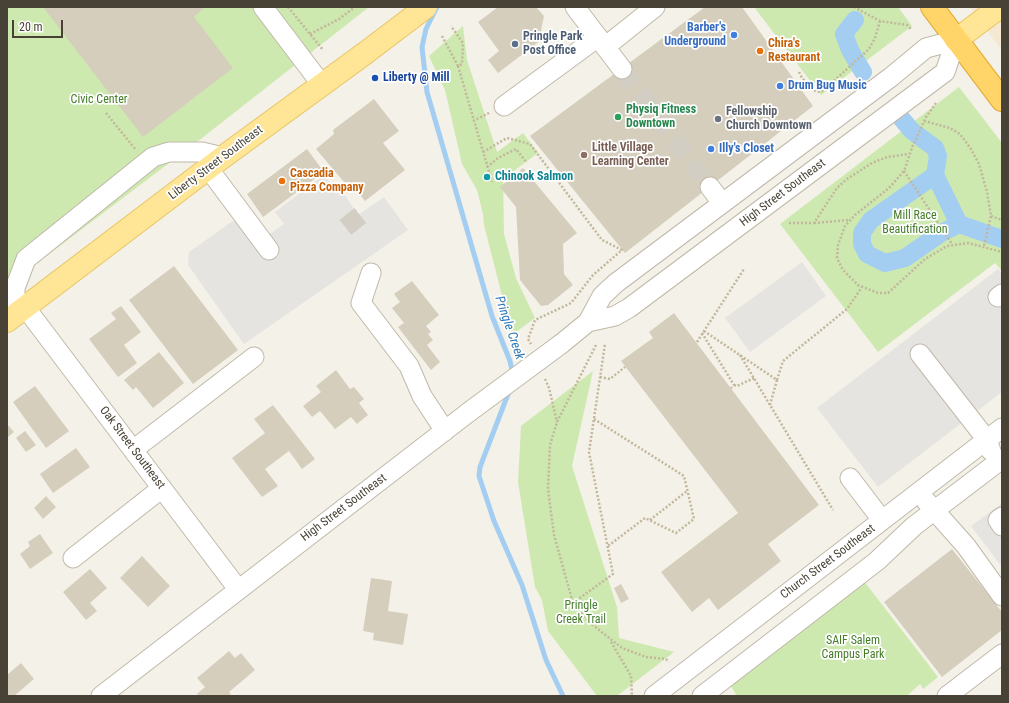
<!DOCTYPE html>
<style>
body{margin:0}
#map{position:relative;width:1009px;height:703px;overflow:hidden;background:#f4f1e8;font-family:"Roboto Condensed",sans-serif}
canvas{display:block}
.frame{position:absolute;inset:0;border:8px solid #484236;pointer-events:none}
.scale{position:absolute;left:12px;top:20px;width:51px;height:18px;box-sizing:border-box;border:2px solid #484236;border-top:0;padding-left:5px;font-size:12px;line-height:14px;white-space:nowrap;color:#484236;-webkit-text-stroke:3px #fff;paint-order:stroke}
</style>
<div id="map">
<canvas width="1009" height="703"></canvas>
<div class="frame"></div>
<div class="scale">20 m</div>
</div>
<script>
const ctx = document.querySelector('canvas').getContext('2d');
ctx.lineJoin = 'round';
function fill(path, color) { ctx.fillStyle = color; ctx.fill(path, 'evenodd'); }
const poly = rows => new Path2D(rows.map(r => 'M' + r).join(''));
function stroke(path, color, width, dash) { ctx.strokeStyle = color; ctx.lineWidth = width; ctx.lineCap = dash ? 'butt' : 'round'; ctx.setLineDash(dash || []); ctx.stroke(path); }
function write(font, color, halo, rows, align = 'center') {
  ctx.font = font + ' "Roboto Condensed",sans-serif'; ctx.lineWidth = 3.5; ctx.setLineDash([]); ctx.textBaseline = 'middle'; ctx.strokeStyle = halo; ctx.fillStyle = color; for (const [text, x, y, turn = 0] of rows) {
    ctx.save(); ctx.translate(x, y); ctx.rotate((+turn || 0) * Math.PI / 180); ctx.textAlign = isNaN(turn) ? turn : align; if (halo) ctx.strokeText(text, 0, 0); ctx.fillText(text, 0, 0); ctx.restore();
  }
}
fill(poly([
 [970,7,1002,7,1002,51]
]), '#f6e9d3');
fill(poly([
 [7,7,369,7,202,138,7,286],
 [754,7,898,7,912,26,821,95],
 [463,26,467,60,497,152,523,133,538,153,503,179,504,234,516,278,535,318,512,335,484,225,483,214,477,190,462,164,445,90,429,56],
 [959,87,1002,143,1002,271,995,263,878,352,780,224],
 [593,371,572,466,617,607,619,638,674,652,617,696,597,696,548,631,542,600,535,587,518,482,521,426],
 [863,580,938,677,923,689,920,684,907,696,737,696,730,685]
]), '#cde9b0');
fill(poly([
 [324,175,332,185,342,191,358,215,384,197,408,230,244,344,188,265,189,252,237,218,267,236,284,224,275,212],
 [802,262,826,296,750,352,725,318],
 [998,269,1002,274,1002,392,878,487,817,408],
 [1002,503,1002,567,971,526]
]), '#e6e4e0');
stroke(poly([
 [437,7,426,29,422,47,427,92,492,316,510,361,513,375],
 [510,389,480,467,479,476,494,521,522,585,546,660,563,696]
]), '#a3cef2', 5);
stroke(poly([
 [855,20,844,34,850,50,863,72],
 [901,118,912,131,935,148,938,156,935,175,871,220,862,233,862,244,867,254,885,263,905,258,941,233,959,224,1002,239],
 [935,175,959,224]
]), '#a3cef2', 18);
fill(poly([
 [43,7,205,7,194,17,233,68,143,137],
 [498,7,536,7,544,16,541,30,545,37,498,73,488,60,499,51,478,22],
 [705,7,742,7,813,106,625,253,530,136],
 [374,99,399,131,383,143,405,170,365,201,350,182,344,182,316,149,334,134,333,130],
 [307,149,324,172,263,217,247,194],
 [523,168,577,233,563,244,564,274,573,285,548,305,541,306,520,280,516,207,500,187],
 [174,266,238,350,193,384,129,300],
 [412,281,439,315,426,326,431,332,428,334,433,340,427,345,440,362,431,370,398,327,404,323,392,308,400,302,394,294],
 [121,306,141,332,124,345,137,363,118,377,89,339,116,319,111,313],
 [674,313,819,505,768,544,781,561,718,610,709,598,692,612,661,572,738,513,621,361,653,338,649,332],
 [159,352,184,383,153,408,136,387,133,390,124,380],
 [336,370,350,389,354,387,364,399,359,403,368,415,357,424,351,417,335,429,320,411,312,417,303,406,321,392,316,386],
 [35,386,69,431,46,448,13,402],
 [273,405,315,459,302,469,289,451,265,469,278,486,262,497,232,458,265,433,254,419],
 [7,424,14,432,7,438],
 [25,431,36,445,26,452,16,438],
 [76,448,90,467,53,493,40,474],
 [46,496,56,507,43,519,34,508],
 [40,534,53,553,30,569,20,554,30,546,28,542],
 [952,549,1002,612,1002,630,942,677,884,602],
 [142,556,170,586,148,607,120,578],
 [90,569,107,588,90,603,97,611,86,620,63,592],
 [371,578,392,581,388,611,408,614,403,645,373,640,374,633,363,631],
 [621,584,629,599,621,603,614,588],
 [229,651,235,658,241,653,255,670,229,692,231,694,228,696,199,696,197,694,205,687,197,678],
 [21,663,34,679,14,696,7,696,7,675]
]), '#d6cebd');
stroke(poly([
 [622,69,710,187],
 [347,214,362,233]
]), '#d2cec4', 19, [19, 10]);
const minor = poly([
 [263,7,322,85],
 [575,7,622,69],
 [605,47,655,7],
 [504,106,598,37],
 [208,168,269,250],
 [710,187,722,203],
 [371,273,361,303,409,366,422,396,445,431],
 [998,297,1002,294],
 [25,307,238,589],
 [15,315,15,288,26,259,153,157,169,152,202,152,223,157],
 [588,322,615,316,629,308,945,72,956,40],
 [561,344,588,322,602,296,616,283,891,77,926,48,956,40],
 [920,354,987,440,991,451],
 [133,450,254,357],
 [850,478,882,520],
 [926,501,966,546,1002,596],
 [1002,517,998,520,1002,526],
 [73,558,162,488],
 [101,696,469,412],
 [654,696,1002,428],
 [702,696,877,561,914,526,1002,459],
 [947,696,1002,654]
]);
const major = poly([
 [956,40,1000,7],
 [7,321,223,157,364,54]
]);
const highway = poly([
 [932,7,1002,100]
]);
stroke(minor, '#c0b9aa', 21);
stroke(major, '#e7c564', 24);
stroke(highway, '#e1aa35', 24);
stroke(poly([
 [288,7,323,50],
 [854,7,880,21,907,25,912,30],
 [310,34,339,19,355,7],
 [442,36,458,66,462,64,463,43,451,26],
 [458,66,492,182],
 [799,72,802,78,812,89,817,92,824,90,869,49,875,38,880,21],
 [936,103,926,117,913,145,904,171,889,188,855,215,845,226,838,245,837,258,843,270,858,285,878,293,888,293,925,259,947,246,968,243,1002,252],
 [106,113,136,150],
 [473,121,489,113],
 [924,121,950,128,960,134,971,149,979,164,987,192,991,216,984,246],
 [483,152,507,138,530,144,602,240,622,250,593,275,571,303,535,320,528,339,531,344],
 [487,167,498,158,516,149,527,163],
 [904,171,952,244],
 [991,216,1002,220],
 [789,223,814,223,837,188,847,179,872,163,887,157,909,154],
 [814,223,849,220],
 [704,331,777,380,770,405],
 [702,333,734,385,731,388],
 [697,342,744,269],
 [596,345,557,422,550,445,548,489,554,535,573,603,589,622,622,648,646,657,666,659,669,662],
 [740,355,833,510],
 [600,377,610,379,625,367],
 [545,379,549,388,557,422],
 [777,380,783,361,847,309,862,287],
 [734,385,737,386,754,378],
 [594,419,684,476,694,519,676,533,645,518,608,546],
 [650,520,687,491],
 [573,603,613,574,589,452,605,344],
 [611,642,631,676,632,696]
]), '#c2b69b', 2.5, [2, 2]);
stroke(minor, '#fff', 19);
stroke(major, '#ffe696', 22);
stroke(highway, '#ffd468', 22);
const minorBridge = poly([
 [469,412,561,344]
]);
const majorBridge = poly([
 [364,54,426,7]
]);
stroke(minorBridge, '#c0b9aa', 21, []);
stroke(majorBridge, '#e7c564', 24, []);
stroke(minorBridge, '#fff', 19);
stroke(majorBridge, '#ffe696', 22);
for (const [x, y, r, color] of [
 [734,35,4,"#3f7fe0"],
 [515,44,4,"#5c6f8a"],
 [760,51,4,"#e8710a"],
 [375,78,4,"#1a4fb4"],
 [780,86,4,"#3f7fe0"],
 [618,117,4,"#2e9e5b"],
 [718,119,4,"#6b7280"],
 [711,149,4,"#3f7fe0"],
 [584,155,4,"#8d6e63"],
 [487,177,4,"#0f9aa8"],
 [282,181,4,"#e8710a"]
]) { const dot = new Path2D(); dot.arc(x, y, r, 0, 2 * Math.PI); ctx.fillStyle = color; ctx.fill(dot); stroke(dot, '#fff', 1.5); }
write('bold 12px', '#366cbe', '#fff', [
 ["Barber's",726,28,"right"],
 ["Underground",726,42,"right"],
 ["Drum Bug Music",788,86],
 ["Illy's Closet",719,149]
], 'left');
write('bold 12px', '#4e5e75', '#fff', [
 ["Pringle Park",523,37],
 ["Post Office",523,51]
], 'left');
write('bold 12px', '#c56008', '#fff', [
 ["Chira's",768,44],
 ["Restaurant",768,58],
 ["Cascadia",290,174],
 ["Pizza Company",290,188]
], 'left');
write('bold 12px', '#164399', '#fff', [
 ["Liberty @ Mill",383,78]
], 'left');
write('12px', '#447c28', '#fff', [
 ["Civic Center",99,100],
 ["Mill Race",915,216],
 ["Beautification",915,230],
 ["Pringle",581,606],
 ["Creek Trail",581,620],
 ["SAIF Salem",853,641],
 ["Campus Park",853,655]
]);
write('bold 12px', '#27864d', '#fff', [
 ["Physiq Fitness",626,110],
 ["Downtown",626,124]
], 'left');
write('bold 12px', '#5b616d', '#fff', [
 ["Fellowship",726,112],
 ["Church Downtown",726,126]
], 'left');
write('bold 12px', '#785e54', '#fff', [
 ["Little Village",592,148],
 ["Learning Center",592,162]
], 'left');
write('12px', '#484236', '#fff', [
 ["Liberty Street Southeast",216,163,-37],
 ["High Street Southeast",783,193,-37],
 ["Oak Street Southeast",132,448,53],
 ["High Street Southeast",344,508,-37],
 ["Church Street Southeast",828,562,-37]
]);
write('bold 12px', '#0d838f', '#fff', [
 ["Chinook Salmon",495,177]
], 'left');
write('italic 13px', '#2c76b7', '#fff', [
 ["Pringle Creek",509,328,71]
]);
</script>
